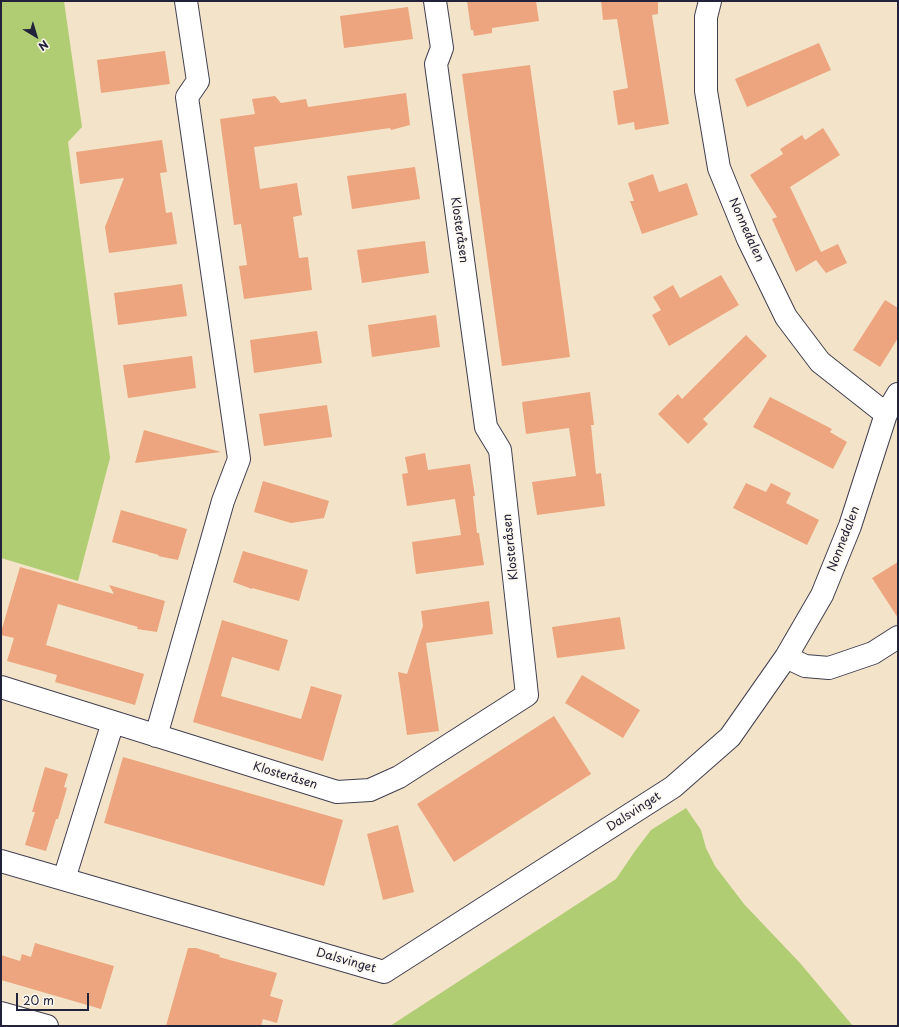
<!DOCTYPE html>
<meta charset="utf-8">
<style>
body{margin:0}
#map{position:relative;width:899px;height:1027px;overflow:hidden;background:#f3e4c9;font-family:"Playpen Sans",sans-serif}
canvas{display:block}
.frame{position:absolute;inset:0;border:2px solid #22223b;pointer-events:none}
.north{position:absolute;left:16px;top:16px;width:40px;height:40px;-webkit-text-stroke:3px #fbf7ec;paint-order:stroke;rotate:142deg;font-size:11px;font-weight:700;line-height:16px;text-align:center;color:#22223b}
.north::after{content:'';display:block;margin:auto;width:14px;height:18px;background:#22223b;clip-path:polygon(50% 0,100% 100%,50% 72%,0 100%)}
.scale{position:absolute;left:16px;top:993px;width:73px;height:18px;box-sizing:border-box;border:2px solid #22223b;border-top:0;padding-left:5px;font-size:12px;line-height:14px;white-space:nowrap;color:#22223b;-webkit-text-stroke:3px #fbf7ec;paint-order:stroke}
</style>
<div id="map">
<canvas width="899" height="1027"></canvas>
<div class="frame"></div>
<div class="north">N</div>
<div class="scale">20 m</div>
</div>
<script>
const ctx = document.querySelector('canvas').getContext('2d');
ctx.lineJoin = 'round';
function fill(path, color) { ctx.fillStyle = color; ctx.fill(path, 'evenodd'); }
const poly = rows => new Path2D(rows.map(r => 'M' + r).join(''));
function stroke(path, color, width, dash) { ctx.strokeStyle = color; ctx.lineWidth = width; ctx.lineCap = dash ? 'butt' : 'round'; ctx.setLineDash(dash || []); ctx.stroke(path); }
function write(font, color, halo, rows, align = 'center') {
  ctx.font = font + ' "Playpen Sans",sans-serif'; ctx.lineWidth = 3; ctx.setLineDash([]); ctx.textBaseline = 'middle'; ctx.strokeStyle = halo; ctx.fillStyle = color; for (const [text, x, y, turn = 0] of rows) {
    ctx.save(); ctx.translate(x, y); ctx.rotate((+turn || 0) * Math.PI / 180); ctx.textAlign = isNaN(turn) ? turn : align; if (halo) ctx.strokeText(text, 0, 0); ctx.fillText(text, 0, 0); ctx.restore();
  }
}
fill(poly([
 [1,1,64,1,82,127,68,142,110,458,78,581,1,558],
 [686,808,701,830,706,848,715,866,744,904,800,963,853,1026,390,1026,616,879,635,851,651,830]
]), '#b1cd74');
fill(poly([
 [467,1,536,1,539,21,492,28,492,33,474,36,473,30,471,30],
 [601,1,658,1,658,14,652,15,669,124,635,130,634,122,618,125,613,91,628,88,617,19,603,20],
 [408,7,413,39,344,48,340,16],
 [819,43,831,70,747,107,735,79],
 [165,51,170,84,101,93,97,60],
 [530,65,570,357,502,366,462,74],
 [406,93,410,125,391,130,390,128,254,147,260,189,297,183,302,215,293,217,299,258,308,257,312,290,244,299,239,266,247,265,241,224,234,225,220,119,255,114,252,99,275,96,281,103,306,99,308,107],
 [823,128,840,155,790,187,821,252,838,244,847,263,826,273,816,260,796,272,772,219,777,217,750,175,783,154,780,149,802,135,805,140],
 [162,140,167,172,160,173,166,213,172,212,177,244,109,253,105,227,124,178,80,184,76,152],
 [415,167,420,199,352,209,347,176],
 [653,174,659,192,687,183,698,215,642,234,630,201,634,201,628,183],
 [425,241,429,273,362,283,357,250],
 [721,275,739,305,669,346,652,315,661,310,653,297,673,285,680,298],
 [182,284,187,316,118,325,114,293],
 [885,300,898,308,898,338,880,367,853,350],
 [436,315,440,347,372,357,368,325],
 [317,331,322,363,254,373,250,340],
 [746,335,767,356,703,419,708,424,688,444,658,414,678,394,682,399],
 [192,356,196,388,128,398,123,365],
 [590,392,594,425,591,425,596,474,601,473,605,506,537,515,532,482,576,476,569,428,526,434,522,402],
 [770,397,832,429,830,432,847,442,833,469,753,427],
 [327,405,332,437,264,446,259,414],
 [144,430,221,452,135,463],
 [425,453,428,470,470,464,475,496,473,496,477,533,479,533,484,565,416,574,412,542,461,535,455,499,407,506,402,474,408,473,405,457],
 [263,481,329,501,324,518,291,523,254,512],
 [746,483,766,492,771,483,791,493,786,503,819,520,807,545,733,508],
 [121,510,187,529,178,560,158,556,159,555,112,542],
 [243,551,308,570,299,601,252,588,252,589,233,582],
 [898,562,898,618,872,578],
 [20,567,114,594,109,585,165,601,157,632,137,629,138,627,58,604,46,645,144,674,135,705,55,682,57,675,7,661,14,638,1,635,1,632],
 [489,601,493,634,426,643,439,731,407,735,398,672,407,674,423,626,421,611],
 [620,617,625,649,557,658,552,627],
 [222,620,288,640,279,671,232,657,221,696,301,719,311,686,342,695,323,761,193,722],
 [582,675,640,710,623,738,565,703],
 [554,716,591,774,454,862,417,804],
 [123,757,343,820,324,886,104,823],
 [45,767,68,774,64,787,67,788,58,819,56,819,46,851,25,845,35,812,32,812],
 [398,825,414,892,383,900,367,834],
 [35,943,114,966,101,1009,1,980,1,955,20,961,22,954,31,957],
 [188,948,196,948,220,955,219,957,277,973,270,996,283,1000,277,1023,263,1019,261,1026,166,1026]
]), '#eca57e');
const minor = poly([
 [710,1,706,17,706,91,719,168,748,239,786,317,820,362,886,414],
 [786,657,805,666,829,668,873,653,898,637],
 [1,687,337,792,370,790,399,777,527,695,500,450,486,427,436,64,442,48,435,1],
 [156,736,223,501,239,459,187,97,198,81,186,1],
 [1,861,384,972,673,787,730,737,786,657,822,595,850,526,886,414,898,394],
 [64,879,113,722],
 [1,1013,47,1026]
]);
stroke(minor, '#413f50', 24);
stroke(minor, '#fff', 22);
write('12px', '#22223b', '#fbf7ec', [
 ["Klosteråsen",459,230,82],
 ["Nonnedalen",746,230,66],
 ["Nonnedalen",844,539,-69],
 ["Klosteråsen",511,547,-96],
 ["Klosteråsen",285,776,17],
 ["Dalsvinget",634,812,-33],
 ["Dalsvinget",346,961,16]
]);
</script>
